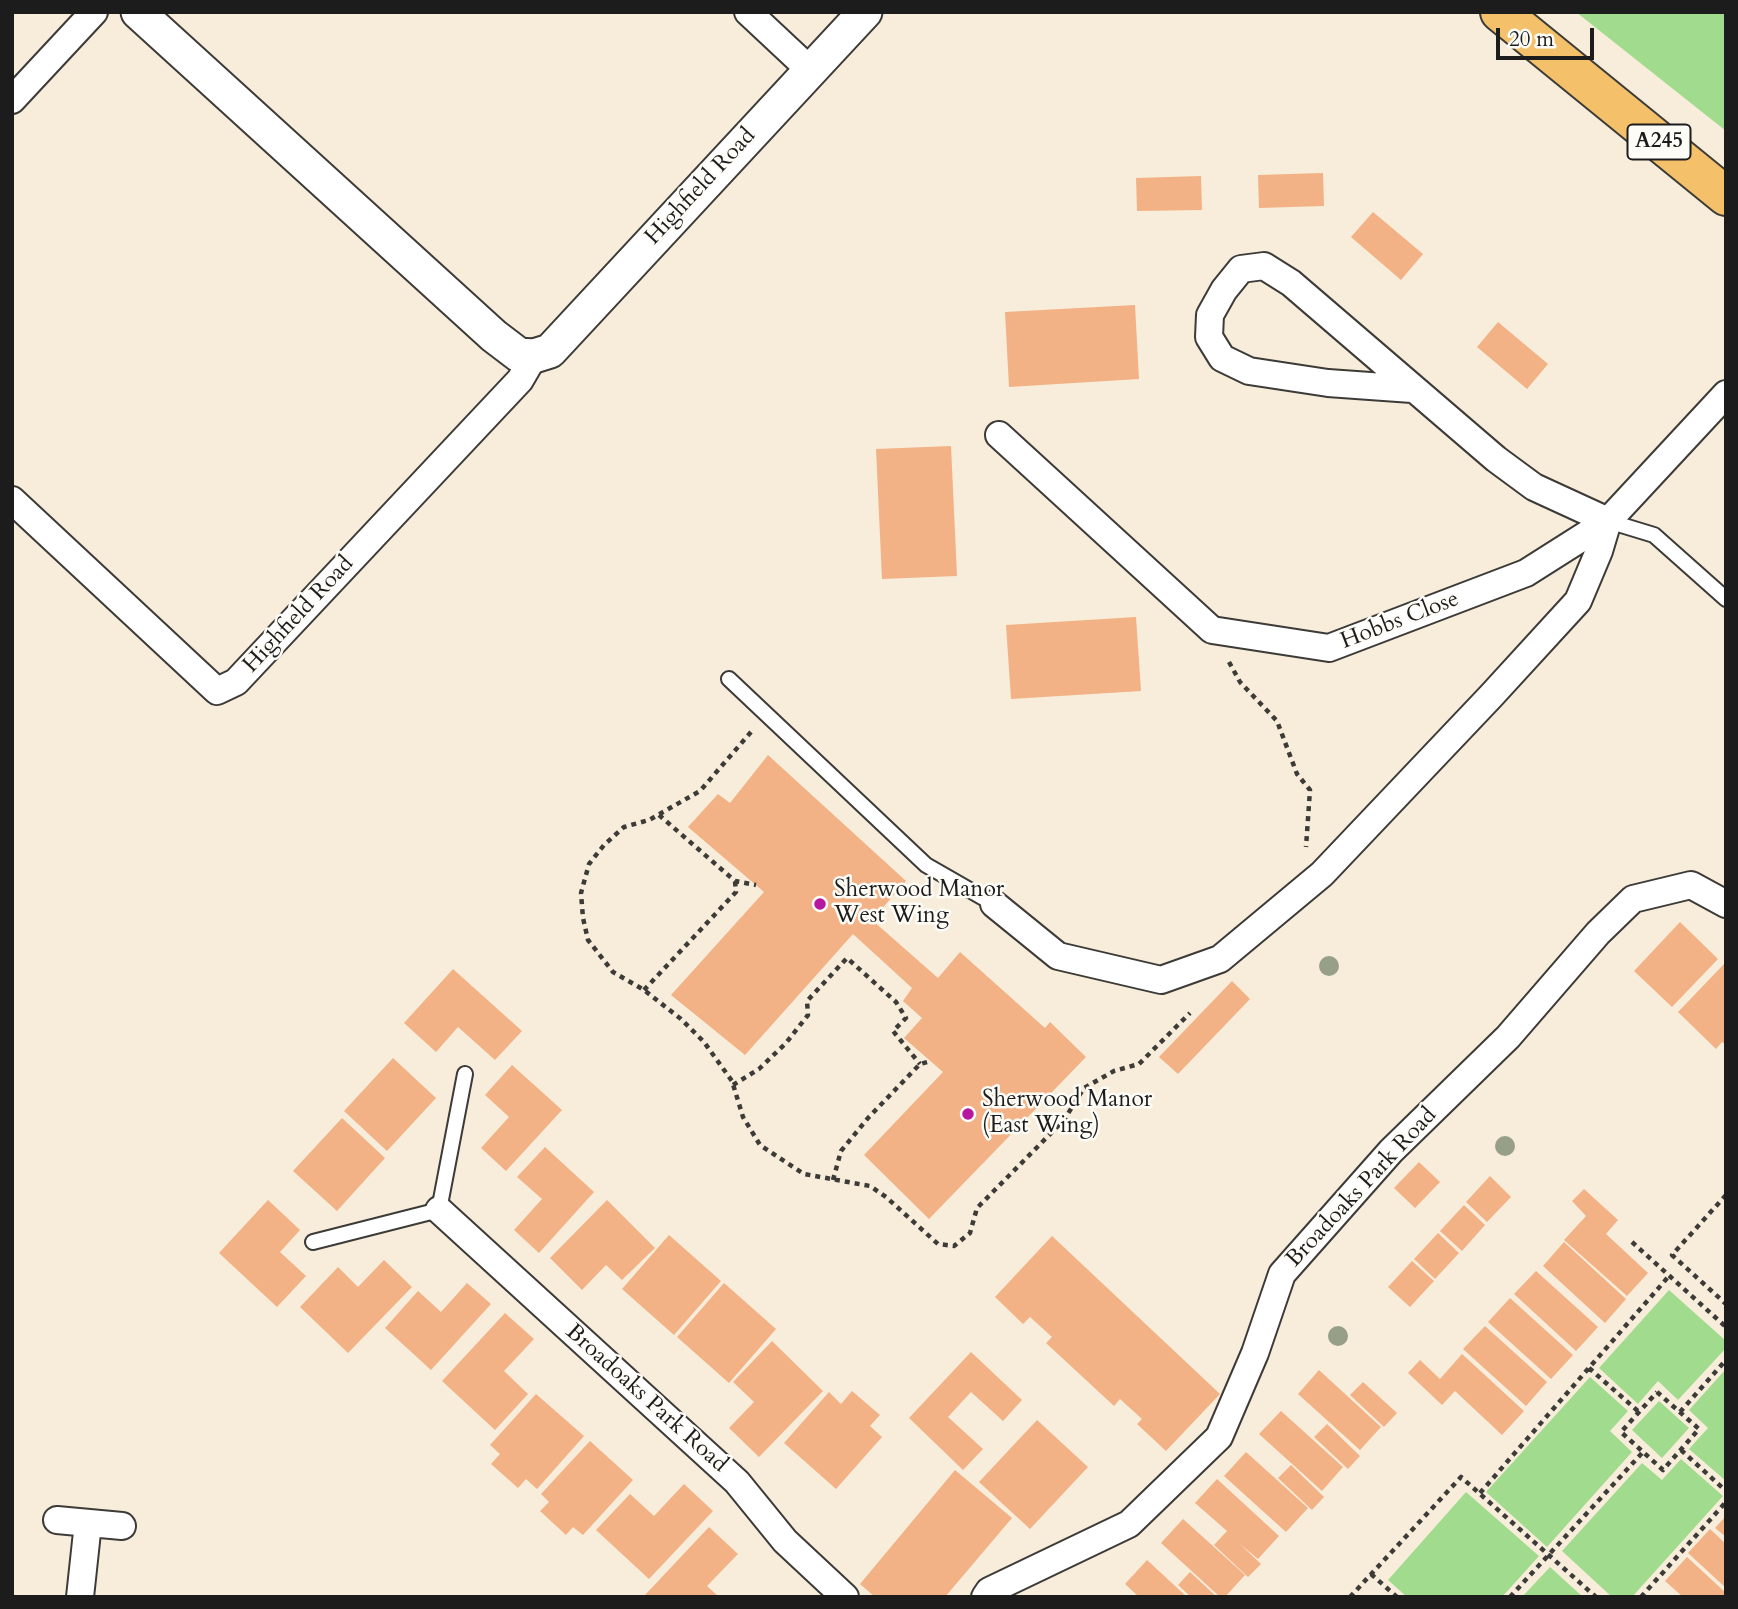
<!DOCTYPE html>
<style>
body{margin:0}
#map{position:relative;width:1738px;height:1609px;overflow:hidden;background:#f7edda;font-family:Cardo,serif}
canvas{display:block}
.frame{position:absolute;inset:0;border:14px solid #1c1c1c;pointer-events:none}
.scale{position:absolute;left:1496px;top:28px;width:98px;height:32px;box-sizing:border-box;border:4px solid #1c1c1c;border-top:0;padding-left:9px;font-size:21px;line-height:24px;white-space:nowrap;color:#1c1c1c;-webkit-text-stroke:5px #fdfcf7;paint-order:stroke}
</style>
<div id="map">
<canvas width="1738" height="1609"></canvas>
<div class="frame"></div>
<div class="scale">20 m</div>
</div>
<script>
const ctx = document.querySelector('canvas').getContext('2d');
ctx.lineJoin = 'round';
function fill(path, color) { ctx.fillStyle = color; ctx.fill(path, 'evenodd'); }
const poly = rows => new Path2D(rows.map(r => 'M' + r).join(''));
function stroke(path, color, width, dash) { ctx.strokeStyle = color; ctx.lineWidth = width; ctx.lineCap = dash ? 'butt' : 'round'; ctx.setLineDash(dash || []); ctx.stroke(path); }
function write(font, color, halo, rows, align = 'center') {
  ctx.font = font + ' Cardo,serif'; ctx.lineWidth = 5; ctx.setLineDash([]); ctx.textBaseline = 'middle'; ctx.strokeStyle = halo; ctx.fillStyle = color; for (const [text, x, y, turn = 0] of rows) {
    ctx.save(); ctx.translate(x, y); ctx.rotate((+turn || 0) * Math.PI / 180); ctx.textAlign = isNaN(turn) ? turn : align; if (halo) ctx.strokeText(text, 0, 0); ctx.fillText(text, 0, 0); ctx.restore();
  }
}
fill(poly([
 [1576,12,1726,12,1726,131],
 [1669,1290,1726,1341,1726,1348,1678,1400,1658,1381,1638,1404,1599,1368],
 [1726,1369,1726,1481,1689,1449,1708,1428,1689,1410],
 [1590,1377,1628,1411,1610,1431,1632,1452,1547,1547,1486,1492],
 [1659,1401,1689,1428,1662,1458,1632,1430],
 [1681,1459,1723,1496,1632,1597,1612,1597,1562,1551,1642,1463,1662,1480],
 [1466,1492,1539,1556,1502,1597,1407,1597,1388,1580],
 [1550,1567,1583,1597,1522,1597]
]), '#a0db8e');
fill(poly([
 [1323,173,1324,206,1259,208,1258,175],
 [1201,176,1202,210,1137,211,1136,178],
 [1373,212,1423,254,1401,280,1351,237],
 [1135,305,1139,379,1009,387,1005,312],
 [1498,322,1548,364,1527,389,1477,347],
 [951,446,957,576,882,579,876,449],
 [1136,617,1141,691,1011,699,1006,625],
 [768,755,906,881,872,920,938,978,960,952,1045,1028,1050,1022,1086,1057,929,1219,864,1155,943,1072,904,1038,922,1018,903,1001,912,988,853,934,745,1055,671,995,764,892,688,827,718,794,730,803],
 [1680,922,1718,959,1672,1007,1634,971],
 [1724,964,1726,966,1726,1045,1722,1042,1716,1049,1678,1012],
 [453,969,522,1031,495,1060,458,1027,436,1052,404,1023],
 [1232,981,1250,999,1178,1074,1159,1057],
 [393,1058,436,1098,387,1151,344,1111],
 [512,1065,562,1110,506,1171,481,1148,509,1117,485,1095],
 [342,1118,385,1158,337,1211,293,1171],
 [545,1147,594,1192,539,1253,514,1230,542,1199,517,1177],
 [1419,1162,1440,1182,1415,1208,1394,1188],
 [1490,1176,1511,1197,1487,1222,1466,1202],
 [1584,1189,1618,1220,1606,1234,1648,1273,1627,1296,1564,1240,1586,1216,1572,1201],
 [268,1200,300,1230,280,1252,306,1276,277,1307,219,1253],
 [607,1200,655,1248,622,1280,606,1265,582,1290,550,1258],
 [1464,1205,1485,1225,1462,1251,1440,1231],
 [1438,1233,1459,1253,1435,1279,1414,1259],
 [669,1235,721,1281,674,1335,622,1289],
 [1052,1236,1220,1394,1166,1451,1137,1424,1142,1419,1120,1399,1114,1406,1046,1343,1052,1337,1030,1317,1023,1324,995,1297],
 [1564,1242,1626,1299,1605,1323,1543,1266],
 [384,1260,412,1287,348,1353,300,1307,338,1267,358,1287],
 [1412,1261,1434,1281,1410,1307,1388,1287],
 [1536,1271,1598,1327,1576,1351,1514,1294],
 [467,1283,491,1304,431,1370,385,1328,418,1291,441,1312],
 [724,1283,776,1329,729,1383,677,1337],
 [1510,1298,1573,1355,1551,1379,1488,1322],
 [505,1313,534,1339,504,1371,528,1394,495,1430,442,1381],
 [1485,1326,1547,1382,1526,1406,1463,1349],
 [772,1341,823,1391,759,1457,729,1428,754,1402,733,1382],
 [971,1352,1022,1400,1003,1421,971,1392,948,1417,983,1449,963,1470,909,1418],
 [1462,1354,1524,1411,1502,1435,1455,1391,1442,1405,1408,1373,1420,1360,1440,1379],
 [1319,1370,1381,1427,1360,1450,1298,1394],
 [1363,1382,1397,1413,1384,1427,1350,1395],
 [852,1391,880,1415,870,1426,882,1437,836,1489,784,1443,829,1392,841,1404],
 [536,1394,584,1436,537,1489,526,1479,518,1488,491,1464,500,1454,490,1445],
 [1281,1411,1343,1467,1322,1491,1259,1434],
 [1037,1420,1088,1467,1030,1529,979,1482],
 [1327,1424,1360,1456,1348,1469,1314,1437],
 [590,1441,633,1480,583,1535,573,1527,566,1535,540,1511,549,1502,541,1494],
 [1246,1452,1308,1508,1286,1532,1224,1476],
 [1291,1465,1324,1497,1312,1510,1278,1478],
 [955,1470,1012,1518,945,1597,875,1597,860,1584],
 [1217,1479,1279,1536,1258,1559,1240,1544,1261,1564,1248,1577,1214,1545,1227,1531,1195,1503],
 [684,1484,713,1511,649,1579,596,1530,630,1494,654,1516],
 [1726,1516,1726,1537,1715,1528],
 [1183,1519,1245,1575,1225,1597,1220,1597,1161,1543],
 [709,1527,738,1554,707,1586,719,1597,647,1597,645,1595],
 [1710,1529,1726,1544,1726,1588,1688,1553],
 [1687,1557,1726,1593,1726,1597,1683,1597,1665,1581],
 [1147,1560,1187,1597,1139,1597,1125,1584],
 [1190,1572,1217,1597,1191,1597,1178,1585]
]), '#f2b286');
const service = poly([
 [1608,521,1654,535,1726,599],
 [729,679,926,865,994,904],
 [313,1242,439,1210,465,1074]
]);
const minor = poly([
 [748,12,810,70],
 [12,100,94,12],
 [1412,389,1328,383,1249,371,1222,358,1209,337,1210,315,1224,290,1241,269,1264,266,1291,283,1496,459,1534,487,1608,521],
 [999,435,1212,630,1329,648,1526,573,1608,521,1726,394],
 [12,500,217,691,236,682,520,380,534,356],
 [994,904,1058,956,1161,980,1220,959,1322,874,1491,696,1578,601,1599,551,1608,521],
 [439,1210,737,1482,785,1541,845,1597],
 [57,1520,122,1526],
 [80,1597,88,1523],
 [985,1597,989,1591,1129,1524,1219,1437,1255,1353,1282,1274,1391,1151,1508,1037,1598,933,1633,899,1691,885,1726,904]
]);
const tertiary = poly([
 [138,12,494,336,519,355,534,356,550,351,865,12]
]);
const primary = poly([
 [1500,12,1726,196]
]);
stroke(service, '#3d3b38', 18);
stroke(minor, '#3d3b38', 30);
stroke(tertiary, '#3d3b38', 37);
stroke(primary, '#3d3b38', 42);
stroke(poly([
 [1229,662,1240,682,1277,721,1297,774,1310,790,1306,847],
 [751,732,700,791,649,820,624,827,604,845,589,864,581,893,583,918,588,940,613,972,644,990,681,1019,704,1042,732,1081,743,1117,760,1145,804,1174,870,1186,886,1197,938,1244,954,1246,970,1233,977,1208,1064,1120,1084,1088,1114,1071,1139,1064,1190,1013],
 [659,815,735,881,756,885],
 [644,990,736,892,735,881],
 [733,1085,759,1069,786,1043,808,1015,807,1001,847,958,896,1002,906,1018,893,1031,920,1064],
 [833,1180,841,1151,868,1118,920,1064,931,1061],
 [1726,1195,1672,1255,1726,1304],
 [1632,1242,1726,1327],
 [1589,1368,1639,1412],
 [1657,1392,1699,1429,1663,1470,1621,1432,1657,1392],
 [1680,1412,1726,1360],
 [1681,1450,1726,1491],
 [1480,1493,1669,1276],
 [1371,1574,1397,1597],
 [1350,1597,1461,1477,1596,1597],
 [1510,1597,1643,1452],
 [1641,1597,1726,1502]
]), '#3d3b38', 4.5, [5, 5]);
stroke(service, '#fff', 14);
stroke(minor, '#fff', 26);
stroke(tertiary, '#fff', 33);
stroke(primary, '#f4c16a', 38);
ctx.fillStyle = '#989f88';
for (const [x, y] of [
 [1329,966],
 [1505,1146],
 [1338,1336]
]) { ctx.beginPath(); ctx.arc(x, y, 10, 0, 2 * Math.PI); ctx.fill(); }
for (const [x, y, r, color] of [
 [820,904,7,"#b5179e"],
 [968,1114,7,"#b5179e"]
]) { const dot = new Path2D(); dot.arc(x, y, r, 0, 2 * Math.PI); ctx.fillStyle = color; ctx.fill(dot); stroke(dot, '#fdfcf7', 2.5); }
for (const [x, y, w] of [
 [1659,142,63]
]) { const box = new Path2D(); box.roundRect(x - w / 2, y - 17.5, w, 35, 5); ctx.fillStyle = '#fdfcf7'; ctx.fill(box); stroke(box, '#1c1c1c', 2); }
write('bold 21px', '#1c1c1c', null, [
 ["A245",1659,142]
]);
write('23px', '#1c1c1c', '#fdfcf7', [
 ["Highfield Road",701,187,-47],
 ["Highfield Road",299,615,-47],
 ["Hobbs Close",1400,621,-21],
 ["Broadoaks Park Road",1362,1188,-47],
 ["Broadoaks Park Road",646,1399,42]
]);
write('23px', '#1c1c1c', '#fdfcf7', [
 ["Sherwood Manor",834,891],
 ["West Wing",834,917],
 ["Sherwood Manor",982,1101],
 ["(East Wing)",982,1127]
], 'left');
</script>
